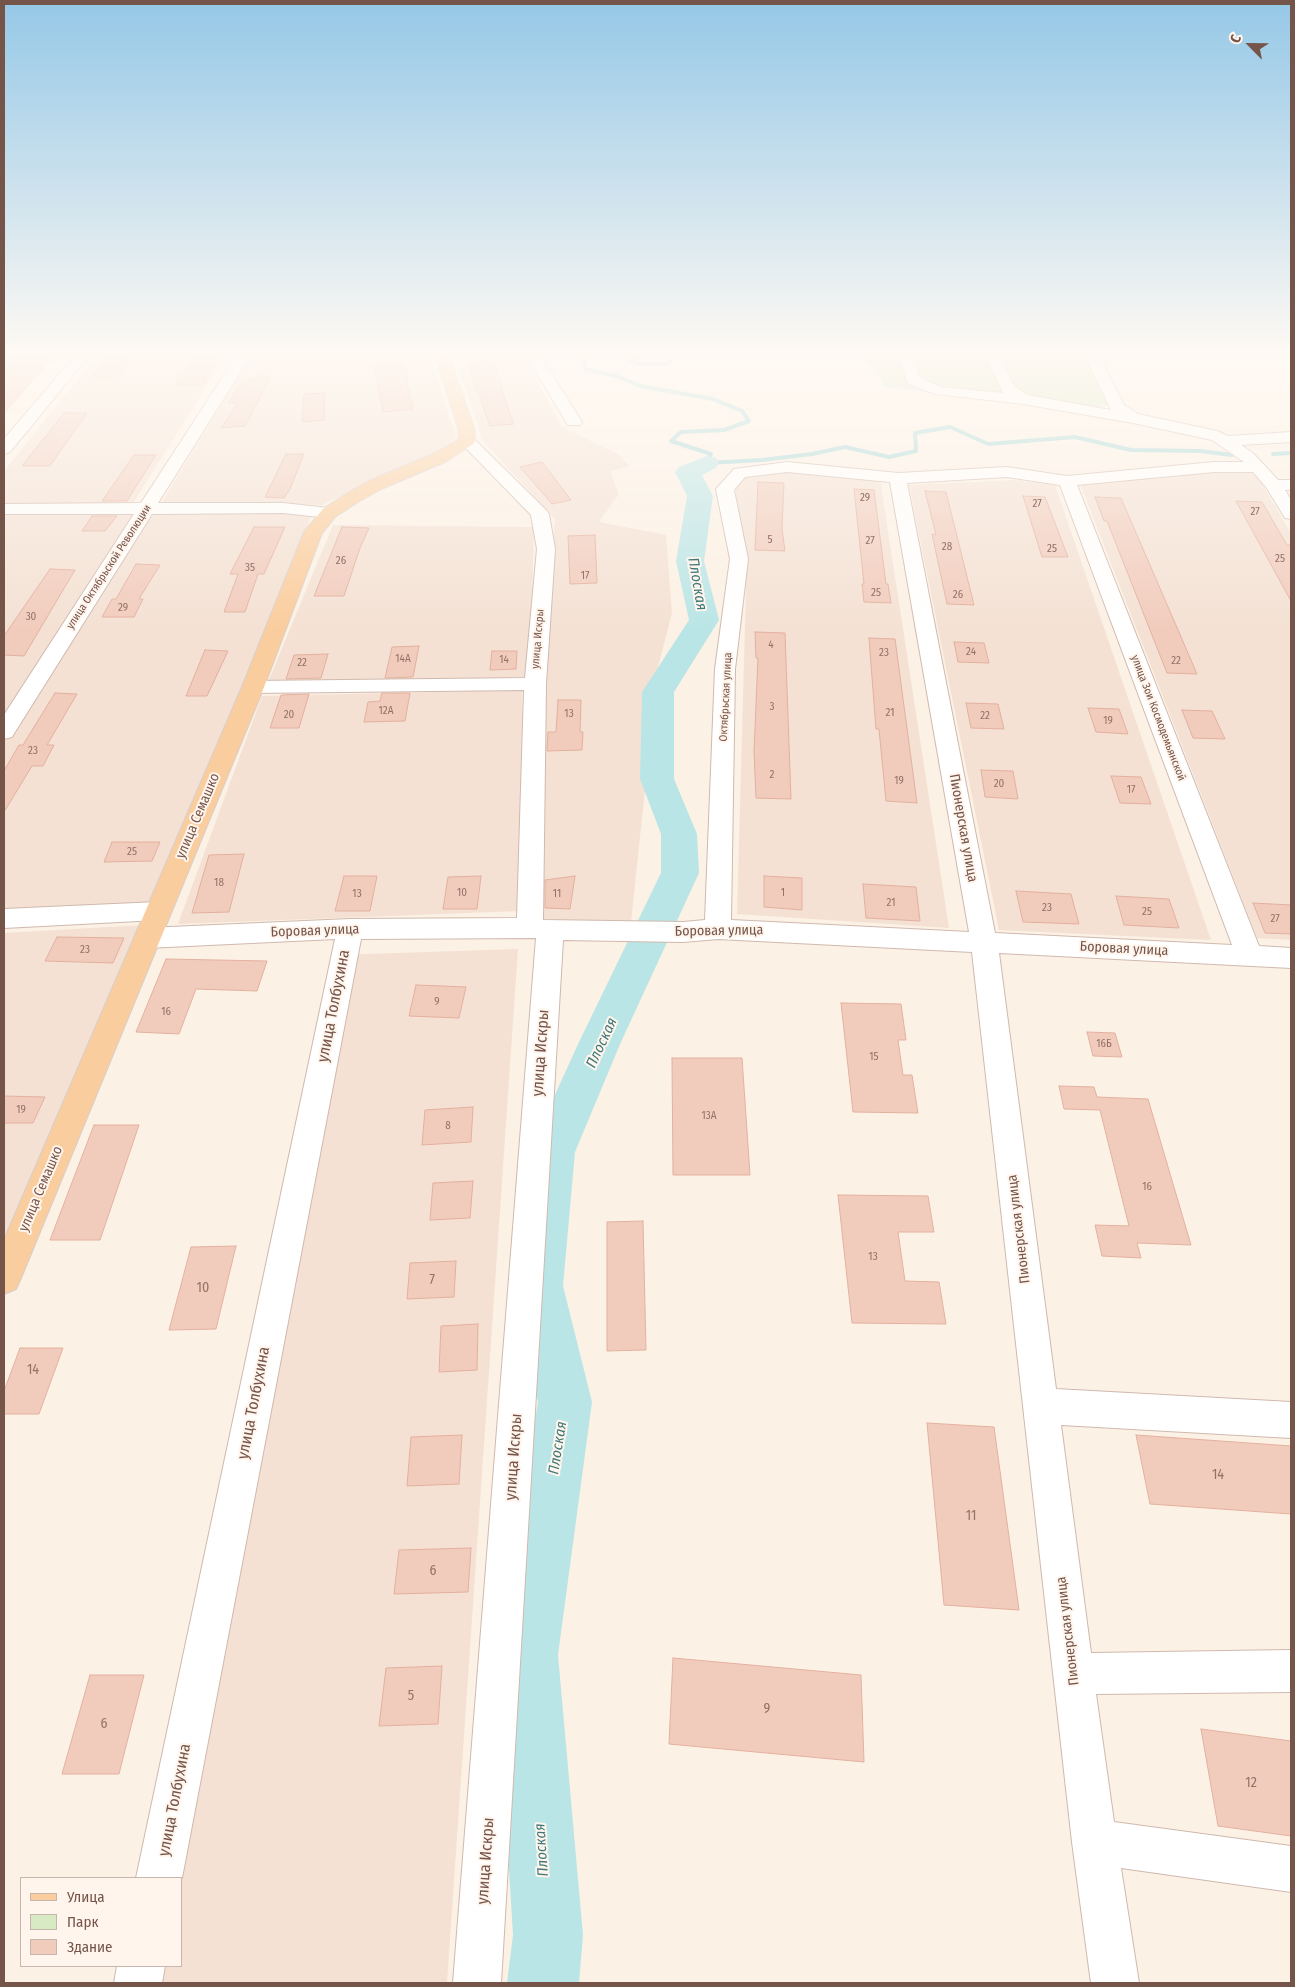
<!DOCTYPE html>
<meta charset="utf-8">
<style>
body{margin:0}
#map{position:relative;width:1295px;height:1987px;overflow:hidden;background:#fcf1e5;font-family:"Fira Sans Condensed",sans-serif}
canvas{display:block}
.frame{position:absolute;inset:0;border:5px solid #75544a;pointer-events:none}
.legend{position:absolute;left:20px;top:1877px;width:162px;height:90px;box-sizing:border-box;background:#fff5ec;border:1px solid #c8b5ab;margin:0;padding:6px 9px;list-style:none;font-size:15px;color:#75544a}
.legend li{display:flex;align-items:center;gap:10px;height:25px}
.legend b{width:25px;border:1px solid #c8b5ab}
.north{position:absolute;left:1225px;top:20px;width:50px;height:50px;-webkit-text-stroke:4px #fff5ec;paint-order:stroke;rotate:293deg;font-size:14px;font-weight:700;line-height:20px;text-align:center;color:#75544a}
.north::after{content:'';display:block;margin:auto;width:18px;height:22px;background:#75544a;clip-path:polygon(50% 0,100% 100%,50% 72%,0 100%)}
</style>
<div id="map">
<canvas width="1295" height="1987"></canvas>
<div class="frame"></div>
<ul class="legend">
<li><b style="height:6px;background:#facd9e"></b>Улица</li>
<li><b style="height:14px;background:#d8eac4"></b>Парк</li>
<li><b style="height:14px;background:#f1ccbd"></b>Здание</li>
</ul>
<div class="north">С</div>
</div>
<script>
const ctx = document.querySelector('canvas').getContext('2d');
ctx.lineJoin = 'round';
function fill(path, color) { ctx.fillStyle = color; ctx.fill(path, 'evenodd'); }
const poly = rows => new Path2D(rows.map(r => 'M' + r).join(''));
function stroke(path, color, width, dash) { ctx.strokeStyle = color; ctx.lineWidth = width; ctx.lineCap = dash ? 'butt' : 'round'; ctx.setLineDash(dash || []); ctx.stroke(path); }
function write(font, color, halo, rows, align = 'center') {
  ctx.font = font + ' "Fira Sans Condensed",sans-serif'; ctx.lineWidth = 4; ctx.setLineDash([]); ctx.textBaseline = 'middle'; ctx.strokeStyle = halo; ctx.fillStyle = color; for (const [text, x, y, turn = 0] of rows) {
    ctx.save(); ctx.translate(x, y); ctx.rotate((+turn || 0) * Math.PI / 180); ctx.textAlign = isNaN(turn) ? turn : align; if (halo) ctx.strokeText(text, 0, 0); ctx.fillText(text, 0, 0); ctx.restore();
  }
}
fill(poly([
 [100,352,228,352,132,505,4,503,4,471],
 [253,352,429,352,456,438,437,451,322,505,162,502],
 [483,352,522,352,562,427,618,454,630,466,610,471,619,494,599,522,666,535,672,613,658,667,631,922,538,921,542,708,555,519,483,441,454,355],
 [1214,467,1256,474,1291,533,1291,940,1257,938,1080,484],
 [782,470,880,479,949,928,737,914,746,590,736,497,736,481,756,472],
 [1013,480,1055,485,1211,940,999,930,909,485],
 [4,510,136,513,4,719],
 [148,512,313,512,155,904,4,913,4,741],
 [333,525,534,527,530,677,268,682],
 [522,690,521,911,178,924,262,696],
 [144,925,4,1250,4,933],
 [518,949,447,1983,145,1983,148,1966,181,1966,181,1878,164,1878,335,955]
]), '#f4e1d4');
fill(poly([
 [863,352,1085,352,1113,405,1091,408,885,387]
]), '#d8eac4');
stroke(poly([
 [582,352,585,369,619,377,640,386,713,399,742,411,749,421,724,430,681,432,671,441,711,454,707,463,762,460,812,454,845,447,889,457,916,451,915,433,950,427,988,444,1075,437,1131,450,1200,451,1232,455],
 [642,352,643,356,631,361,641,364,667,364,677,356,676,352],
 [1273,454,1291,453]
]), '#a0d5d7', 4);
fill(poly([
 [707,456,716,458,719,463,716,468,702,475,713,496,704,561,719,620,674,692,674,779,697,834,699,873,621,1042,575,1152,563,1286,592,1402,558,1655,583,1935,579,1983,507,1983,513,1935,496,1655,538,1402,513,1286,529,1152,579,1042,661,873,661,834,640,779,642,692,689,620,676,561,687,496,675,472,679,467,707,456]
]), '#bae5e6');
const building = poly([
 [11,352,58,352,4,413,4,359,11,352],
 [197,353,222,353,203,385,175,385,197,353],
 [132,355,117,378,91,378,107,356,132,355],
 [494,360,505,400,514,424,490,426,467,362,494,360],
 [402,361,408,379,406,379,413,409,383,412,374,364,402,361],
 [259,373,270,379,245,426,221,428,238,403,228,403,244,379,254,379,259,373],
 [325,393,324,420,302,422,304,394,325,393],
 [64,413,87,413,50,466,22,466,64,413],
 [286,454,304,454,290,489,284,498,265,497,286,454],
 [134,455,156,455,127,501,102,501,134,455],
 [542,462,571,500,552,504,520,467,542,462],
 [758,482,784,483,782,529,785,551,755,550,758,482],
 [854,489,874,490,886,584,888,584,891,603,864,602,862,584,864,584,854,489],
 [925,491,946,492,974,605,947,604,932,534,936,535,925,491],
 [1023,496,1045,497,1068,557,1042,557,1023,496],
 [1095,497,1121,498,1197,674,1167,673,1107,521,1104,521,1095,497],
 [1236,501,1262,502,1287,545,1291,545,1291,601,1236,501],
 [92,516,117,516,105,531,82,531,92,516],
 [254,527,285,527,264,574,258,574,245,612,224,612,238,574,230,574,254,527],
 [342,527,369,528,360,548,344,596,314,596,342,527],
 [595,535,597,583,570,584,568,536,595,535],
 [136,564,160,565,139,599,143,599,134,617,102,617,112,599,116,599,136,564],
 [50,569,75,570,24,656,4,655,4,636,50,569],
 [755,632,785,633,791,799,756,798,754,751,758,658,756,658,755,632],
 [869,638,895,639,917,803,886,801,879,729,876,729,869,638],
 [954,642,984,643,989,663,958,662,954,642],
 [419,646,413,677,385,678,392,647,419,646],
 [205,650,228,651,207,696,186,696,205,650],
 [492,651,517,651,516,669,490,670,492,651],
 [328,654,321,678,286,679,294,655,328,654],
 [55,693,77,694,47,745,54,745,43,766,32,766,4,812,4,771,19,745,23,745,55,693],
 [382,693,410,693,405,721,364,722,368,702,380,701,382,693],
 [309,694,299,728,270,728,281,695,309,694],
 [558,700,581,700,580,732,583,732,582,750,547,751,548,732,556,732,558,700],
 [966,703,998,704,1004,729,971,728,966,703],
 [1088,708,1119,709,1128,734,1096,732,1088,708],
 [1182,710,1212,711,1225,739,1193,738,1182,710],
 [981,770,1013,771,1018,799,985,797,981,770],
 [1111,776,1141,777,1151,804,1120,803,1111,776],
 [112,842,160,842,152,861,104,862,112,842],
 [244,854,229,912,192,913,209,855,244,854],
 [344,876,377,876,370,911,335,911,344,876],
 [481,876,477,909,443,909,448,877,481,876],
 [575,876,570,909,545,908,545,880,575,876],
 [764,876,802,878,802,910,764,907,764,876],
 [863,884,916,887,920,921,866,918,863,884],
 [1016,891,1071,894,1079,924,1023,922,1016,891],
 [1116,896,1169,899,1179,928,1124,925,1116,896],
 [1253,903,1291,905,1291,934,1265,933,1253,903],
 [57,937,124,938,113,963,45,961,57,937],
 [166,959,267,961,257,991,196,989,179,1034,136,1032,166,959],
 [416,985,466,987,459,1018,409,1016,416,985],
 [841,1003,901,1004,906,1040,898,1040,903,1075,912,1075,918,1113,853,1112,841,1003],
 [1087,1032,1115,1033,1122,1057,1093,1056,1087,1032],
 [672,1058,742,1058,750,1175,673,1175,672,1058],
 [1059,1086,1094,1087,1097,1097,1148,1099,1191,1245,1137,1243,1141,1258,1102,1256,1095,1225,1129,1226,1100,1110,1064,1109,1059,1086],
 [4,1096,45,1097,33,1123,4,1123,4,1096],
 [473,1107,471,1142,422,1145,425,1110,473,1107],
 [94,1125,139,1125,100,1240,50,1240,94,1125],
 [473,1181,470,1218,430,1220,433,1183,473,1181],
 [838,1195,928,1196,934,1232,898,1232,905,1281,939,1282,946,1324,852,1323,838,1195],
 [643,1221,646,1350,607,1351,607,1222,643,1221],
 [236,1246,216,1329,169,1330,191,1247,236,1246],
 [456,1261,454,1297,407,1299,410,1263,456,1261],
 [478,1324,477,1370,439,1372,441,1326,478,1324],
 [20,1348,63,1348,39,1414,4,1414,4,1391,20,1348],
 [927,1423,994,1427,1019,1610,944,1605,927,1423],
 [462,1435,459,1484,407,1486,411,1437,462,1435],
 [1136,1435,1291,1446,1291,1514,1150,1504,1136,1435],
 [471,1548,468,1592,394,1594,399,1550,471,1548],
 [673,1658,861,1675,864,1762,669,1744,673,1658],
 [442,1666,438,1724,379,1726,386,1668,442,1666],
 [90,1675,144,1675,119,1774,62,1774,90,1675],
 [1201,1729,1291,1741,1291,1836,1218,1826,1201,1729]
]);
fill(building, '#f1ccbd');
stroke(building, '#e4b09e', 1);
const minor = poly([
 [78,352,92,352,10,452,4,454,4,439,78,352],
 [239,352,253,352,158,503,283,503,329,508,335,509,338,513,335,517,329,518,283,513,152,514,15,732,12,737,4,739,4,715,134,514,4,514,4,504,141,503,239,352],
 [524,352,538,352,582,422,580,425,568,425,524,352],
 [898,352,912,352,920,378,942,387,1003,393,984,352,998,352,1014,386,1028,395,1111,410,1083,352,1097,352,1124,405,1138,414,1217,431,1228,436,1291,432,1291,442,1241,445,1253,453,1278,480,1291,480,1291,490,1285,490,1291,500,1291,519,1285,518,1266,487,1253,472,1214,472,1077,485,1259,946,1291,948,1291,968,999,953,1056,1389,1291,1402,1291,1438,1061,1425,1091,1653,1291,1650,1291,1692,1096,1694,1114,1822,1291,1846,1291,1892,1121,1868,1139,1983,1091,1983,1072,1842,972,952,718,939,683,942,563,940,501,1983,453,1983,536,938,361,939,182,1878,136,1878,335,939,147,948,138,945,134,938,138,931,147,928,350,919,517,918,524,690,253,693,246,691,242,687,246,683,253,681,525,678,537,549,531,515,459,441,461,438,467,436,473,438,546,510,549,514,555,549,546,684,543,920,683,922,705,920,715,669,730,559,716,489,734,469,787,462,898,473,1007,467,1067,476,1214,462,1244,462,1212,440,1133,423,1023,404,935,394,908,384,898,352],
 [787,472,890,482,969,932,731,920,735,669,748,559,734,490,745,477,787,472],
 [1007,477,1060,485,1232,945,995,933,907,483,1007,477],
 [158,902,167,904,171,911,167,918,158,920,4,928,4,909,158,902],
 [117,1966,165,1966,162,1983,114,1983,117,1966]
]);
const major = poly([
 [434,352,448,352,474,428,475,441,473,444,445,462,381,489,358,502,335,517,322,533,264,687,21,1278,16,1289,4,1294,4,1240,242,687,304,532,323,509,346,494,369,481,433,454,459,439,458,428,434,352]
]);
stroke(minor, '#d0b9ae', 2);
stroke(major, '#d8cfcc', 2);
fill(minor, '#fff');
fill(major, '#facd9e');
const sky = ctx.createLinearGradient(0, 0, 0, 630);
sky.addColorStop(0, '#95c8e7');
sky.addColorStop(0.56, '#fef9f3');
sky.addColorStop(1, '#fef9f300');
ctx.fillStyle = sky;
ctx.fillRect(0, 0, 1295, 630);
write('11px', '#947267', null, [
 ["29",865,498],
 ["27",1037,504],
 ["27",1255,512],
 ["5",770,540],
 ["27",870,541],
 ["28",947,547],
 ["25",1052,549],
 ["25",1280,559],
 ["26",341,561],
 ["35",250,568],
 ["17",585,576],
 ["25",876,593],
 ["26",958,595],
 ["29",123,608],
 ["30",31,617],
 ["4",771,645],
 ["24",971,652],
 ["23",884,653],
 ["14А",403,659],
 ["14",504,660],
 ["22",1176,661],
 ["22",302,663],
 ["3",772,707],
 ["12А",386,711],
 ["21",890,713],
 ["13",569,714],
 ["20",289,715],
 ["22",985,716],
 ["19",1108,721],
 ["23",33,751],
 ["2",772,775],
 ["19",899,781],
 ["20",999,784],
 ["17",1131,790],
 ["25",132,852],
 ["18",219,883],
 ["10",462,893],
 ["1",783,893],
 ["13",357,894],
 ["11",557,894],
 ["21",891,903],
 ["23",1047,908],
 ["25",1147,912],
 ["27",1275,919],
 ["23",85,950],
 ["9",437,1002],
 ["16",166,1012],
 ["16Б",1104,1044],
 ["15",874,1057],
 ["19",21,1110],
 ["13А",709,1116],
 ["8",448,1126],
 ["16",1147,1187],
 ["13",873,1257]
]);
write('11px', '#75544a', '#fff5ec', [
 ["улица Октябрьской Революции",109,567,-57],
 ["улица Искры",538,639,-85],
 ["Октябрьская улица",726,697,-87],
 ["улица Зои Космодемьянской",1158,718,69]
]);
write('14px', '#75544a', '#fff5ec', [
 ["улица Семашко",198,816,-67],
 ["Пионерская улица",963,828,80],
 ["Боровая улица",315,931,-2],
 ["Боровая улица",719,931,-1],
 ["Боровая улица",1124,949,3],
 ["улица Семашко",41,1189,-67],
 ["Пионерская улица",1019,1229,-97],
 ["Пионерская улица",1068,1631,-97]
]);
write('14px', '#947267', null, [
 ["7",432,1280],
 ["10",203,1288],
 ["14",33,1370],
 ["14",1218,1475],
 ["11",971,1516],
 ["6",433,1571],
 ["5",411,1696],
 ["9",767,1709],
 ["6",104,1724],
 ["12",1251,1783]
]);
write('italic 15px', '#3e787a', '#fff5ec', [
 ["Плоская",697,584,80],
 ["Плоская",602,1043,-65],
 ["Плоская",558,1448,-81],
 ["Плоская",542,1850,-94]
]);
write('16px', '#75544a', '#fff5ec', [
 ["улица Толбухина",334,1006,-79],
 ["улица Искры",541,1053,-86],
 ["улица Толбухина",254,1403,-79],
 ["улица Искры",514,1457,-86],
 ["улица Толбухина",175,1800,-79],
 ["улица Искры",486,1861,-86]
]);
</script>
